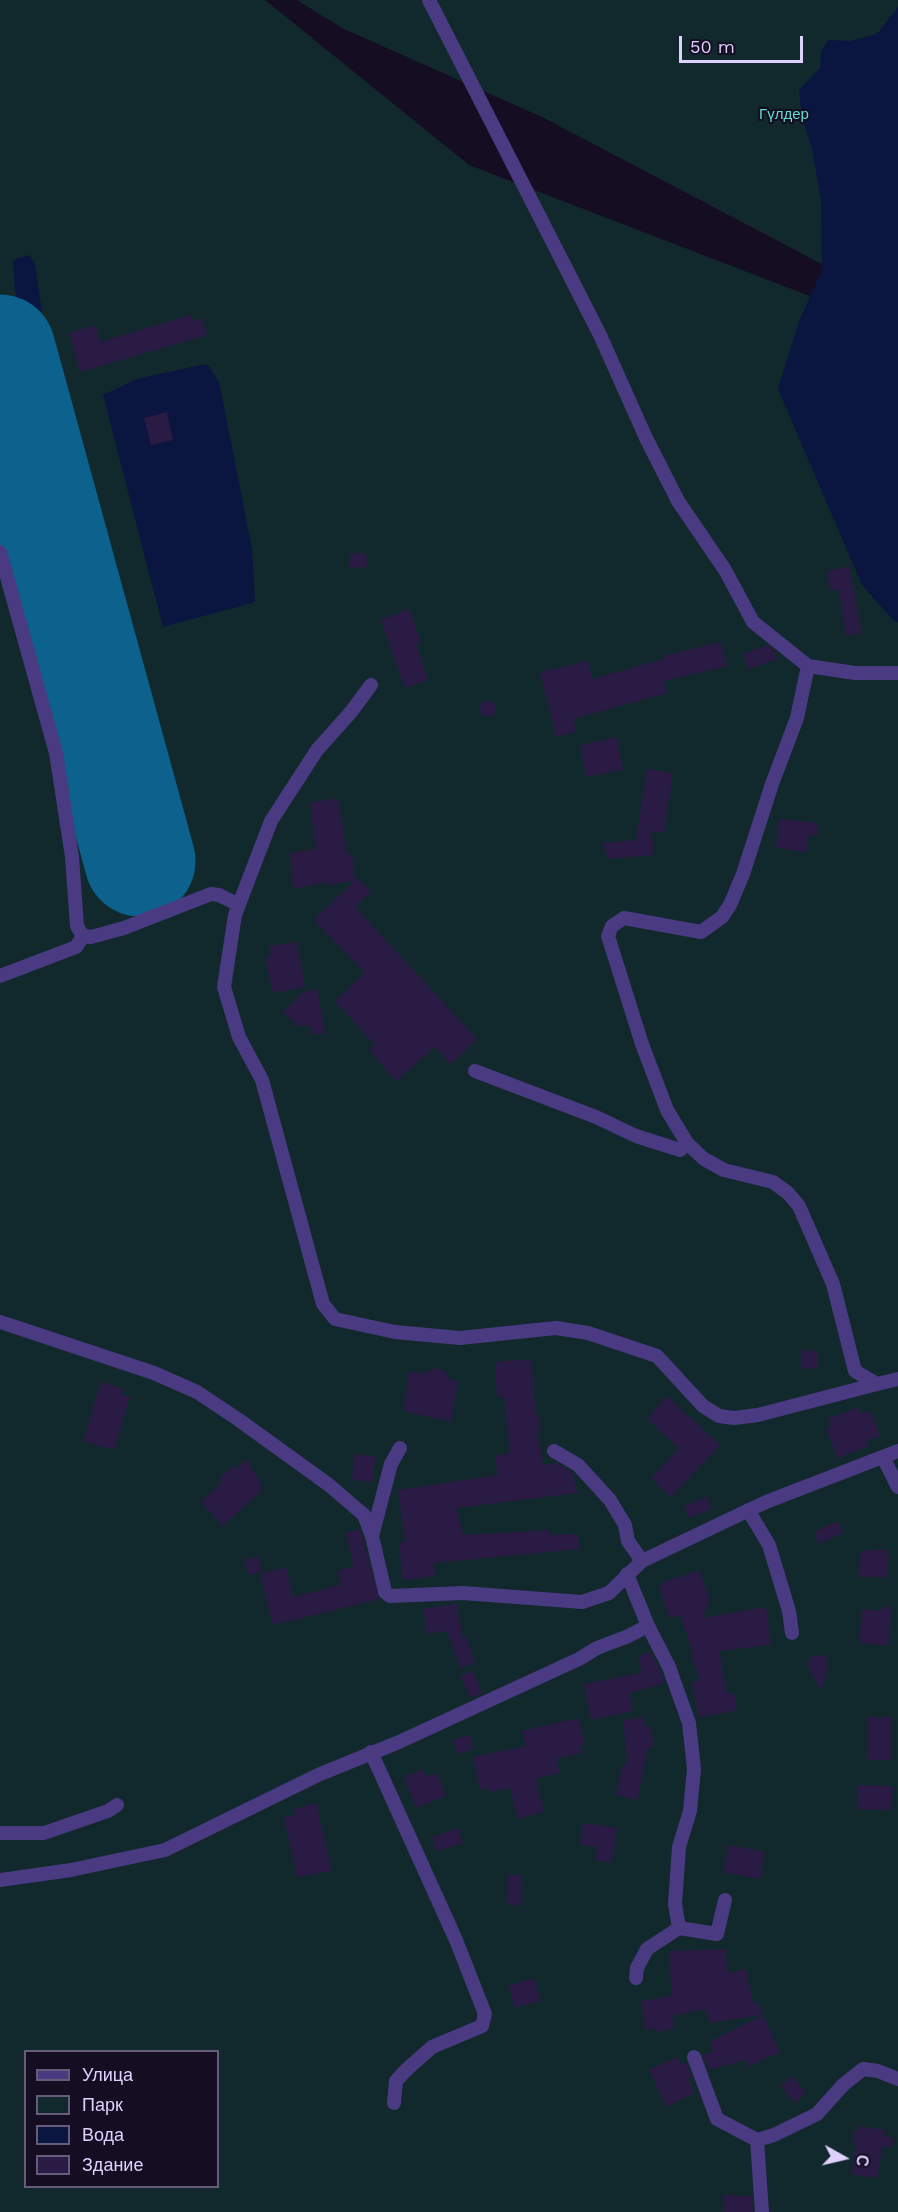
<!DOCTYPE html>
<meta charset="utf-8">
<style>
body{margin:0}
#map{position:relative;width:898px;height:2212px;overflow:hidden;background:#150e23;font-family:"Work Sans",sans-serif}
canvas{display:block}
.legend{position:absolute;left:24px;top:2050px;width:195px;height:138px;box-sizing:border-box;background:#150e23;border:2px solid #655c7b;margin:0;padding:8px 10px;list-style:none;font-size:18px;color:#ded1fe}
.legend li{display:flex;align-items:center;gap:12px;height:30px}
.legend b{width:30px;border:2px solid #655c7b}
.north{position:absolute;left:814px;top:2128px;width:60px;height:60px;-webkit-text-stroke:4px #150e23;paint-order:stroke;rotate:98deg;font-size:16px;font-weight:700;line-height:24px;text-align:center;color:#ded1fe}
.north::after{content:'';display:block;margin:auto;width:21px;height:27px;background:#ded1fe;clip-path:polygon(50% 0,100% 100%,50% 72%,0 100%)}
.scale{position:absolute;left:679px;top:36px;width:124px;height:27px;box-sizing:border-box;border:3px solid #ded1fe;border-top:0;padding-left:8px;font-size:18px;line-height:21px;white-space:nowrap;color:#ded1fe;-webkit-text-stroke:4px #150e23;paint-order:stroke}
</style>
<div id="map">
<canvas width="898" height="2212"></canvas>
<ul class="legend">
<li><b style="height:8px;background:#493a81"></b>Улица</li>
<li><b style="height:16px;background:#11292d"></b>Парк</li>
<li><b style="height:16px;background:#0a1540"></b>Вода</li>
<li><b style="height:16px;background:#2a1b44"></b>Здание</li>
</ul>
<div class="north">С</div>
<div class="scale">50 m</div>
</div>
<script>
const ctx = document.querySelector('canvas').getContext('2d');
ctx.lineJoin = 'round';
function fill(path, color) { ctx.fillStyle = color; ctx.fill(path, 'evenodd'); }
const poly = rows => new Path2D(rows.map(r => 'M' + r).join(''));
function stroke(path, color, width, dash) { ctx.strokeStyle = color; ctx.lineWidth = width; ctx.lineCap = dash ? 'butt' : 'round'; ctx.setLineDash(dash || []); ctx.stroke(path); }
function write(font, color, halo, rows, align = 'center') {
  ctx.font = font + ' "Work Sans",sans-serif'; ctx.lineWidth = 4.5; ctx.setLineDash([]); ctx.textBaseline = 'middle'; ctx.strokeStyle = halo; ctx.fillStyle = color; for (const [text, x, y, turn = 0] of rows) {
    ctx.save(); ctx.translate(x, y); ctx.rotate((+turn || 0) * Math.PI / 180); ctx.textAlign = isNaN(turn) ? turn : align; if (halo) ctx.strokeText(text, 0, 0); ctx.fillText(text, 0, 0); ctx.restore();
  }
}
fill(poly([
 [0,0,265,0,469,165,898,330,898,2212,0,2212],
 [26,2052,218,2052,218,2186,26,2186],
 [297,0,898,0,898,304,544,118,342,28]
]), '#11292d');
fill(poly([
 [898,7,898,622,894,621,862,585,778,389,799,321,822,270,821,200,812,149,802,117,799,90,820,68,821,52,828,40,850,41,877,34],
 [29,255,35,264,44,325,40,330,25,330,15,292,13,260],
 [200,365,208,365,219,382,252,549,255,602,163,627,103,395,137,379]
]), '#0a1540');
stroke(poly([
 [0,350,140,861]
]), '#0c628d', 111);
fill(poly([
 [191,315,193,321,202,318,207,335,80,372,69,333,96,325,100,342],
 [167,412,173,440,151,445,144,418],
 [366,553,367,567,349,568,349,554],
 [849,566,862,633,846,636,839,589,831,591,826,572],
 [409,609,421,643,416,645,428,680,405,688,381,620],
 [721,642,727,666,664,681,667,693,573,719,576,732,556,737,540,672,588,661,592,679,664,659,663,656],
 [768,645,774,650,777,659,748,669,743,654],
 '480 709a8 8 0 1 1 16 0a8 8 0 1 1-16 0Z',
 [617,737,623,770,586,777,580,745],
 [647,769,673,773,664,833,651,831,654,855,608,859,602,843,636,840],
 [338,798,347,854,352,853,355,880,357,878,371,891,355,907,477,1039,451,1064,435,1047,396,1081,369,1050,375,1045,335,1001,365,973,314,920,354,881,325,885,325,882,293,889,290,853,316,849,310,803],
 [779,819,818,823,817,836,809,835,807,852,776,848],
 [297,942,305,987,273,993,265,957,271,956,269,946],
 [317,989,325,1033,312,1035,310,1025,299,1027,283,1012,303,992],
 [801,1350,818,1351,818,1369,801,1368],
 [531,1359,536,1415,539,1414,541,1430,537,1431,543,1465,557,1463,572,1472,577,1493,457,1508,463,1535,549,1530,549,1535,578,1534,579,1549,434,1563,435,1576,403,1580,399,1543,405,1542,398,1490,498,1475,495,1456,510,1453,504,1397,497,1397,495,1362],
 [434,1368,444,1370,450,1380,458,1381,451,1422,403,1411,409,1372,426,1373],
 [101,1382,123,1389,122,1394,130,1397,114,1450,83,1441],
 [667,1396,720,1445,671,1497,651,1478,679,1448,647,1419],
 [859,1407,861,1414,870,1411,880,1436,867,1441,869,1446,837,1458,826,1428,831,1426,828,1419],
 [355,1454,375,1456,373,1482,352,1480],
 [247,1459,262,1486,260,1492,223,1526,201,1502,222,1482,219,1479,233,1466,236,1469],
 [707,1497,712,1509,689,1518,684,1506],
 [838,1521,843,1533,819,1544,814,1532],
 [360,1529,379,1599,273,1625,260,1574,286,1567,293,1597,341,1585,337,1571,354,1566,346,1533],
 [884,1549,889,1556,887,1577,858,1577,861,1551],
 [258,1556,262,1572,248,1575,244,1560],
 [699,1570,710,1600,702,1618,766,1607,771,1645,719,1651,727,1694,734,1693,737,1710,699,1718,691,1682,700,1680,690,1654,693,1653,680,1615,670,1619,659,1588,664,1582],
 [457,1604,462,1637,466,1636,475,1663,460,1668,447,1631,427,1634,423,1609],
 [892,1605,888,1646,859,1643,862,1611,867,1609,878,1611],
 [651,1652,665,1683,629,1693,633,1711,591,1720,584,1684,642,1673,638,1656],
 [826,1655,828,1668,821,1690,807,1665,808,1660,812,1656],
 [473,1671,482,1693,470,1698,460,1676],
 [643,1717,645,1727,651,1727,654,1747,648,1748,637,1800,616,1795,623,1763,628,1765,623,1720],
 [868,1717,891,1717,891,1760,867,1760],
 [579,1718,585,1745,580,1746,582,1753,556,1759,560,1773,536,1779,544,1812,518,1819,510,1788,490,1792,489,1788,480,1790,473,1757,526,1746,522,1731],
 [469,1735,474,1749,458,1754,453,1740],
 [423,1769,426,1777,437,1773,446,1796,416,1808,404,1777],
 [858,1785,893,1786,892,1810,857,1809],
 [316,1803,332,1871,297,1877,284,1817,295,1815,294,1809],
 [583,1823,617,1828,612,1862,595,1860,597,1847,580,1844],
 [458,1828,463,1843,436,1851,432,1837],
 [728,1845,765,1852,760,1879,723,1872],
 [508,1875,522,1875,521,1905,507,1905],
 [726,1949,727,1973,746,1969,753,2003,758,2003,763,2015,709,2023,706,2009,672,2016,674,2029,656,2032,656,2028,645,2030,641,2001,671,1996,670,1951],
 [534,1978,541,2001,515,2008,508,1986],
 [763,2015,780,2052,748,2067,745,2060,709,2070,703,2055,713,2052,710,2041],
 [677,2057,681,2065,686,2062,692,2077,688,2079,695,2093,666,2107,649,2070],
 [792,2076,806,2093,795,2103,781,2086],
 [859,2126,885,2130,884,2136,894,2138,892,2148,882,2147,877,2178,851,2174,856,2143,852,2143,854,2130,858,2131],
 [724,2195,752,2196,753,2212,723,2212]
]), '#2a1b44');
stroke(poly([
 [429,0,600,335,646,438,678,501,725,570,753,622,808,666,855,673,898,673],
 [0,552,56,753,72,857,77,926,83,936,76,947,0,976],
 [371,685,351,712,317,750,271,821,235,915,224,987,239,1037,262,1080,323,1304,335,1319,395,1332,460,1338,556,1328,588,1333,657,1356,703,1406,719,1416,734,1418,758,1415,877,1384,855,1371,833,1284,799,1206,788,1193,773,1182,724,1170,704,1159,687,1143,667,1110,642,1044,608,936,612,926,624,918,701,932,722,917,730,905,743,874,772,784,797,718,808,666],
 [83,936,91,937,124,928,211,894,219,895,239,905],
 [475,1071,596,1117,636,1136,680,1150,687,1143],
 [0,1322,154,1373,197,1392,239,1420,329,1485,364,1515,372,1536,385,1592,390,1596,463,1593,582,1602,609,1593,642,1561,628,1541,625,1525,610,1500,578,1465,554,1451],
 [877,1384,898,1379],
 [883,1457,898,1487],
 [748,1510,769,1545,789,1611,792,1633],
 [372,1536,391,1464,400,1448],
 [642,1561,766,1502,898,1451],
 [648,1626,669,1667,689,1723,694,1769,690,1811,679,1847,675,1904,679,1928,717,1934,725,1900],
 [371,1752,456,1940,485,2014,482,2026,432,2047,405,2071,396,2081,394,2103],
 [0,1833,44,1833,108,1811,117,1805],
 [0,1880,71,1870,165,1850,318,1775,399,1742,579,1659,597,1648,626,1637,648,1626,627,1574],
 [636,1978,637,1968,647,1949,679,1928],
 [694,2057,717,2119,757,2140,762,2212],
 [757,2140,774,2135,817,2114,843,2085,863,2069,878,2071,898,2079]
]), '#493a81', 14);
write('15px', '#5eddd3', '#150e23', [
 ["Гүлдер",784,115]
]);
</script>
